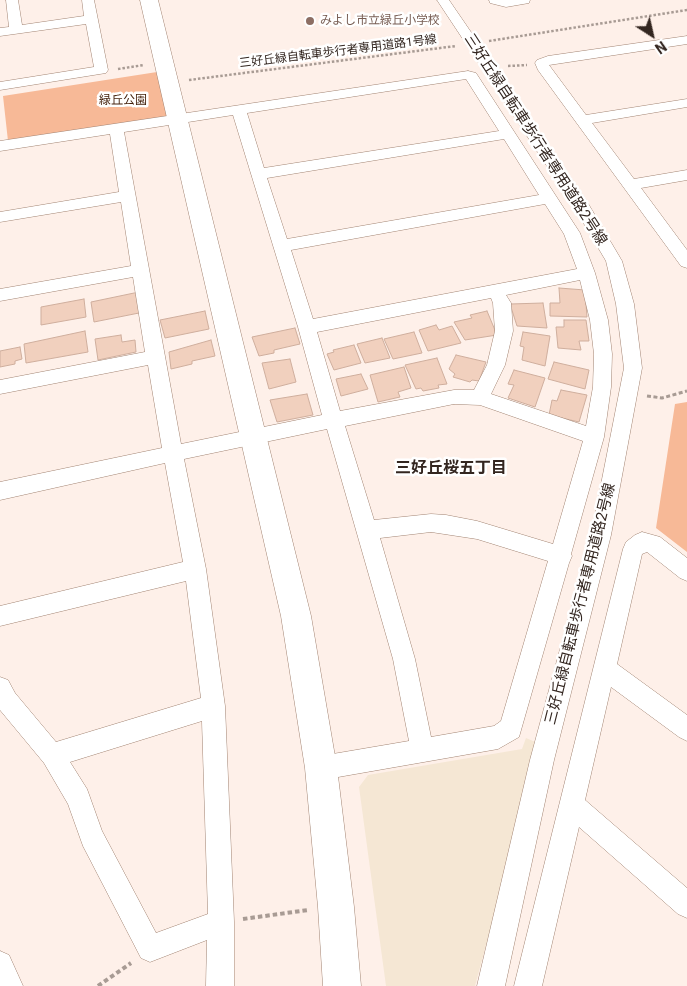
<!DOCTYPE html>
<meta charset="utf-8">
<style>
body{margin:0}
#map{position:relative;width:687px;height:986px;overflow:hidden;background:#fef0e9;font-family:Roboto,sans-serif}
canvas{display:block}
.north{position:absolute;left:627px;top:10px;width:50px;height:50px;-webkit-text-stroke:4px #fff;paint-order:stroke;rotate:145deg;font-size:14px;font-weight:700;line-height:20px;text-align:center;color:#332620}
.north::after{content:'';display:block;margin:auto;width:18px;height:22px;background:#332620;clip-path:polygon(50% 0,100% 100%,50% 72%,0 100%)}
</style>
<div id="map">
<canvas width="687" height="986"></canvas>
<div class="north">N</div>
</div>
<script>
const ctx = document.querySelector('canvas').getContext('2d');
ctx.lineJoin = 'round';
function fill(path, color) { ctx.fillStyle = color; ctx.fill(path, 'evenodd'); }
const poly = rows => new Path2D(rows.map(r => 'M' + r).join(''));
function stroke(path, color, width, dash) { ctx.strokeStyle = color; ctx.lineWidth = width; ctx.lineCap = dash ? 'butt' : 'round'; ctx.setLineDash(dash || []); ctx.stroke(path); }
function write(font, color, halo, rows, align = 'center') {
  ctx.font = font + ' Roboto,"Noto Sans JP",sans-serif'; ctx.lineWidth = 5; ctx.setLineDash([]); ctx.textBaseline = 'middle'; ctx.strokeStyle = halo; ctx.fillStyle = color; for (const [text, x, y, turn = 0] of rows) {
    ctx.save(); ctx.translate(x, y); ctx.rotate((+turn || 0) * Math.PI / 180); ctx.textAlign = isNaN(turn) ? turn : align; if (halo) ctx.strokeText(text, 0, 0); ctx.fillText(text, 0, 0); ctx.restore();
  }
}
fill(poly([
 [526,738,540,744,475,986,386,986,359,787,368,775,522,749]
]), '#f5e7d4');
fill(poly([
 [157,72,169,117,8,141,3,96],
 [687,402,687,552,656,528,675,404]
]), '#f7b997');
const building = poly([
 [559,288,585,290,587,317,550,316,550,303,560,303,559,288],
 [139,292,144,312,94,322,91,302,139,292],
 [84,299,86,317,41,325,41,307,84,299],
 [543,303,547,328,517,326,510,304,543,303],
 [205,311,209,329,165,338,160,320,205,311],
 [487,311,497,335,465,340,454,322,472,318,470,315,487,311],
 [564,320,586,320,589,341,579,341,581,350,558,348,556,327,564,327,564,320],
 [436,325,439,330,452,326,461,343,428,351,419,330,436,325],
 [295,328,300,344,274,350,274,353,259,356,252,337,295,328],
 [85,331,88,352,26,363,24,344,85,331],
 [414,332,422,353,393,359,384,339,414,332],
 [523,332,550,336,545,366,522,360,524,347,520,346,523,332],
 [121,335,122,342,135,340,136,352,98,360,95,339,121,335],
 [382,338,390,358,365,363,357,344,382,338],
 [211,340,215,356,192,361,192,364,171,369,169,352,211,340],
 [354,345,361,363,334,370,327,354,334,352,333,350,354,345],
 [20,347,22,359,15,361,15,364,0,367,0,351,20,347],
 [456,355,486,362,479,381,472,380,470,382,453,377,455,374,449,369,456,355],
 [437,358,447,384,438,385,439,388,423,391,421,388,416,389,405,365,437,358],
 [290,359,296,382,269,389,262,363,290,359],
 [554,362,589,370,585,389,548,379,554,362],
 [404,367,411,388,398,392,400,397,378,402,370,375,404,367],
 [514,370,545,378,535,407,508,398,514,385,508,384,514,370],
 [361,374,368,389,341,396,336,379,361,374],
 [561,390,587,395,579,422,549,415,552,400,557,401,561,390],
 [307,394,313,415,277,422,270,400,307,394]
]);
fill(building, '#f1d0be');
stroke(building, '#cfae9d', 1);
const street = poly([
 [6,0,18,0,22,25,84,16,82,0,94,0,108,70,106,73,0,90,0,82,94,67,86,24,0,36,0,28,9,27,6,0],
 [437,0,449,0,586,200,622,261,634,304,642,368,611,535,554,760,505,986,477,986,530,760,591,535,624,368,616,304,606,261,574,207,437,0],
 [489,0,530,0,529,3,506,7,490,3,489,0],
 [687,36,687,44,549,65,586,115,687,99,687,107,592,123,634,179,687,170,687,180,641,188,687,250,687,268,681,266,538,70,535,63,537,60,548,56,687,36],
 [468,71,476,73,580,233,595,273,608,320,612,354,611,387,604,437,571,554,572,556,569,563,519,737,498,749,321,780,313,776,309,768,313,760,321,756,409,741,393,659,327,429,184,459,206,569,225,706,234,922,234,986,206,986,207,940,150,962,141,958,83,846,68,804,44,763,0,710,0,677,8,680,15,693,56,742,201,698,186,581,0,626,0,606,183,562,165,463,0,500,0,482,162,448,148,365,0,394,0,380,145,352,133,277,0,301,0,289,131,266,121,202,0,222,0,212,119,192,110,134,0,151,0,141,468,71],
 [466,79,499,131,264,168,247,113,466,79],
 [233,115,298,327,322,415,181,444,124,132,233,115],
 [504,139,539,195,287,239,267,178,504,139],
 [545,204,564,234,577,269,313,319,291,250,545,204],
 [580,280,590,320,594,354,593,387,586,426,491,394,505,365,513,331,511,303,506,295,580,280],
 [491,298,493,303,495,331,487,365,474,390,454,390,340,411,317,332,491,298],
 [454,404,480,405,583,441,553,544,477,521,446,515,431,514,374,520,345,426,454,404],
 [431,532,477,539,548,561,501,721,494,726,431,737,415,659,380,538,431,532],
 [202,721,208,914,156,933,102,831,87,789,70,762,202,721],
 [642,532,660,537,687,558,687,581,680,578,647,552,642,554,617,664,687,715,687,741,679,737,611,687,585,800,687,888,687,918,678,914,579,827,542,986,514,986,623,549,626,542,635,535,642,532],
 [0,951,9,955,23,986,0,986,0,951]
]);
const secondary = poly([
 [140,0,158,0,311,616,337,768,354,907,361,986,323,986,318,907,305,768,281,616,140,0]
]);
stroke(street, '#a28473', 1);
stroke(secondary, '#a28473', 1);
stroke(poly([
 [489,41,687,10],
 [508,66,527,65],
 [118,69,144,65],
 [189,80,456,46]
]), '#a89b94', 2.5, [2.5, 2]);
stroke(poly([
 [647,396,662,398,687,391]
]), '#a89b94', 3, [4, 2.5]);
stroke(poly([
 [243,919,308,910],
 [98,986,131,963]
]), '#a89b94', 4, [4.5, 3]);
fill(street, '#fff');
fill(secondary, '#fff');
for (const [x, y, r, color] of [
 [310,21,5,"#8d6e63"]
]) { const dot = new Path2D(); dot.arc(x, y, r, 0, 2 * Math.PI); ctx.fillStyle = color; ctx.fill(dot); stroke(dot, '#fff', 2); }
write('12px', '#785e54', '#fff', [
 ["みよし市立緑丘小学校",320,21]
], 'left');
write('12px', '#332620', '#fff', [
 ["三好丘緑自転車歩行者専用道路1号線",338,52,-7]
]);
write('12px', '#411e09', '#fff', [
 ["緑丘公園",123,101]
]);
write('15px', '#332620', '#fff', [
 ["三好丘緑自転車歩行者専用道路2号線",535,140,57],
 ["三好丘緑自転車歩行者専用道路2号線",581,604,-76]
]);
write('bold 16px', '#332620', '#fff', [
 ["三好丘桜五丁目",451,469]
]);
</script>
